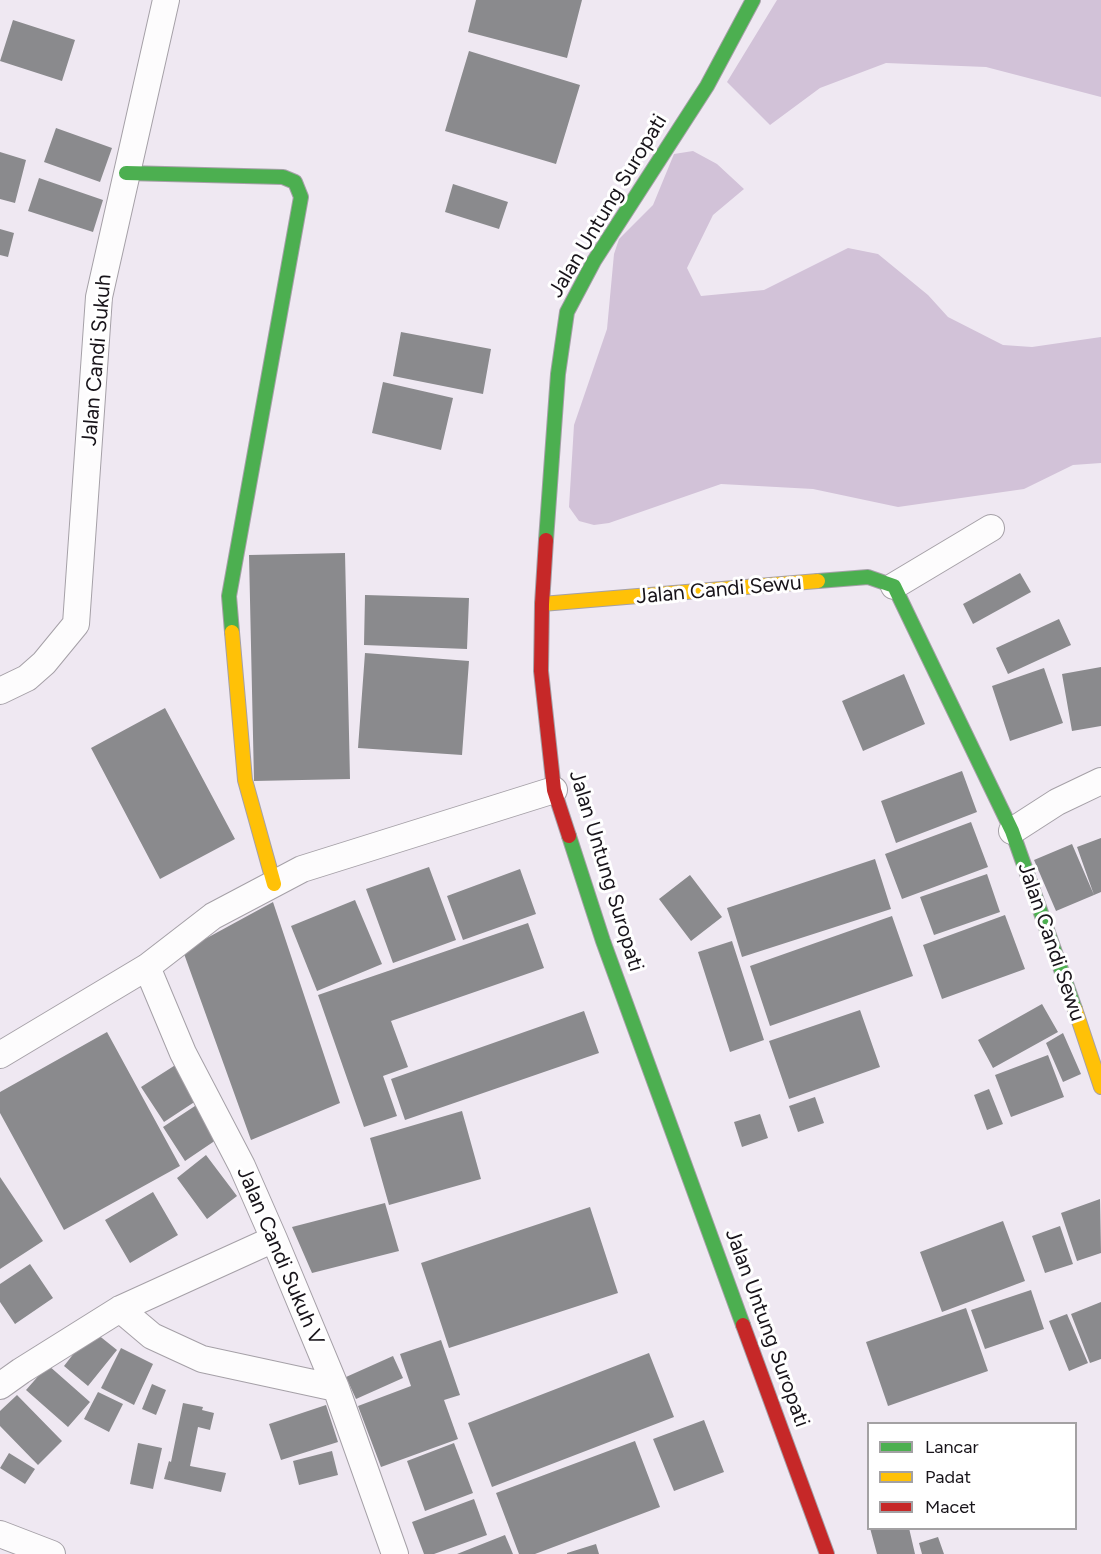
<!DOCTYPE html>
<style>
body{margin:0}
#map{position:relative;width:1101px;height:1554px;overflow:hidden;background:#efe8f2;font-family:Figtree,sans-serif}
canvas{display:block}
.legend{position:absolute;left:867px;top:1422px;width:210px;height:108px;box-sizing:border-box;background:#fff;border:2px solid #a3a1a3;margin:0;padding:8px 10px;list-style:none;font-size:18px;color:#18141a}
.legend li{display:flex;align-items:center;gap:12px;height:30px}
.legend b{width:30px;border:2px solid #a3a1a3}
</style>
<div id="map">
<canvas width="1101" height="1554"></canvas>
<ul class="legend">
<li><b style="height:8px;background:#4caf50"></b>Lancar</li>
<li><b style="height:8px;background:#ffc107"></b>Padat</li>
<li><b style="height:8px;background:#c62828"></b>Macet</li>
</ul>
</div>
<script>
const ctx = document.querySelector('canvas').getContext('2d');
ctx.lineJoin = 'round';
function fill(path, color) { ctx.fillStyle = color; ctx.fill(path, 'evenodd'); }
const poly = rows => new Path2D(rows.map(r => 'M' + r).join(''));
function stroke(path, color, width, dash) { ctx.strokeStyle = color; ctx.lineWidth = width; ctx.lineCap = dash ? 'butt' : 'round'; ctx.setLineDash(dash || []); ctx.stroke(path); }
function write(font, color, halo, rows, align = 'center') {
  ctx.font = font + ' Figtree,sans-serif'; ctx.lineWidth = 6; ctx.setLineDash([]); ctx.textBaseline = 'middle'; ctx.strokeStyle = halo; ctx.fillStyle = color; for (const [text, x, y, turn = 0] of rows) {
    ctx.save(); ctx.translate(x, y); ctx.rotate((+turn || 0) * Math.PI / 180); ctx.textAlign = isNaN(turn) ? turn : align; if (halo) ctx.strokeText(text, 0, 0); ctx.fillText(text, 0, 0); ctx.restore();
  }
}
fill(poly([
 [777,0,1101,0,1101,97,986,67,886,63,820,88,770,125,727,82],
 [693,151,717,164,744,189,713,215,687,268,701,296,764,290,848,248,878,254,928,295,948,317,1003,345,1032,347,1101,337,1101,463,1073,465,1024,489,898,507,813,489,721,484,609,523,594,525,579,521,569,507,574,425,607,329,614,254,619,239,653,205,674,154]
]), '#d2c2d8');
fill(poly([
 [476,0,582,0,567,58,468,32],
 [13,20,75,40,62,81,0,61],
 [469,51,580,85,556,164,445,131],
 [56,128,112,148,100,182,44,162],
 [0,152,26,160,15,203,0,199],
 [39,178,103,200,93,232,28,211],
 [453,184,508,202,499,229,445,212],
 [0,229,14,233,8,257,0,255],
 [401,332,491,349,483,394,393,376],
 [383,382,453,398,441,450,372,433],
 [345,553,350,779,254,781,249,555],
 [1020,573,1031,592,973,624,963,604],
 [365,595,469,598,467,649,364,645],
 [1059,619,1071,645,1008,674,996,648],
 [365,653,469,661,462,755,358,748],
 [1101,667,1101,726,1072,731,1062,674],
 [1044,668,1063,723,1010,741,992,686],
 [904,674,925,724,863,751,842,701],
 [165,708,235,839,160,879,91,748],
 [962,771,977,812,896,843,881,801],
 [971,822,988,867,902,899,885,854],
 [1101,838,1101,892,1094,895,1077,847],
 [1072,844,1094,895,1056,911,1034,860],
 [875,859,891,909,742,957,727,908],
 [429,867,456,940,393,963,366,889],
 [520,869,536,914,463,940,447,896],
 [987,874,1000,912,934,935,920,897],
 [690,875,722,917,691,941,659,899],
 [355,900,382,964,317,991,291,926],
 [273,902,340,1103,251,1140,183,951],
 [1005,915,1025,969,942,999,923,945],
 [892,916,913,976,770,1026,750,966],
 [528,923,544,968,391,1021,408,1067,383,1076,397,1116,364,1127,318,995],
 [732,941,764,1040,730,1052,698,952],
 [1042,1004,1058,1032,993,1068,978,1040],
 [860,1010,880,1067,789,1099,769,1041],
 [584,1011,599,1053,405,1120,391,1079],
 [107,1032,180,1166,64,1230,0,1113,0,1092],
 [1063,1033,1081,1074,1063,1082,1046,1043],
 [1048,1055,1064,1097,1011,1117,995,1075],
 [177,1064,199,1099,164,1122,141,1087],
 [989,1089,1003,1124,987,1130,974,1095],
 [815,1097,824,1123,798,1132,789,1106],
 [198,1104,219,1138,185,1161,163,1127],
 [462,1111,481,1179,389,1205,370,1138],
 [760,1114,768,1138,742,1147,734,1122],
 [206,1155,237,1196,207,1219,177,1178],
 [0,1177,43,1241,0,1269],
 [153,1192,178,1235,130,1263,105,1220],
 [1100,1199,1101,1253,1077,1261,1061,1213],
 [385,1203,399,1251,312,1273,292,1227],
 [590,1207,618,1293,449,1348,421,1263],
 [1003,1221,1025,1281,942,1312,920,1252],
 [1060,1226,1073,1264,1045,1273,1032,1236],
 [30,1264,53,1298,15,1324,0,1302,0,1284],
 [1031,1290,1044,1329,985,1349,971,1310],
 [1101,1302,1101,1359,1090,1363,1071,1314],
 [966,1308,988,1371,888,1406,866,1342],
 [1067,1314,1088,1363,1069,1371,1049,1321],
 [92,1330,117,1350,88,1386,64,1366],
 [441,1340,460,1395,444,1400,458,1439,381,1467,358,1406,411,1386,400,1354],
 [121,1348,153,1364,134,1405,101,1388],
 [649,1353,674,1417,492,1487,468,1423],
 [393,1356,403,1378,356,1399,346,1377],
 [48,1365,90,1402,68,1427,26,1390],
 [152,1384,166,1390,156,1415,142,1409],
 [98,1392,123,1404,109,1432,84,1419],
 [17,1395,62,1441,38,1465,0,1426,0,1411],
 [183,1403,203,1407,202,1410,214,1413,210,1430,198,1427,190,1466,226,1473,221,1492,164,1479,169,1461,171,1462],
 [326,1405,338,1442,281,1460,269,1424],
 [704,1420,724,1472,674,1491,653,1439],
 [635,1441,660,1507,535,1554,519,1554,496,1493],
 [138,1443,162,1448,153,1489,130,1484],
 [454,1443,473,1493,425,1511,407,1461],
 [332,1451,338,1475,299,1485,293,1461],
 [9,1453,35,1469,25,1484,0,1468],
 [474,1499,487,1535,434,1554,424,1554,412,1522],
 [870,1528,909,1528,915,1554,877,1554],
 [505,1535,513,1554,457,1554],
 [938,1537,944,1554,922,1554,919,1543],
 [596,1544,599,1554,567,1554,567,1553]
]), '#8a8a8d');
const street = poly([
 [894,586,991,528],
 [0,691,27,678,44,663,76,624,99,297,166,0],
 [1012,831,1057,802,1101,781],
 [147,967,183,1053,242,1166,274,1239,336,1388,395,1554],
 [0,1055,147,967,213,916,302,869,554,790],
 [120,1309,152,1336,202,1359,336,1388],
 [0,1386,21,1371,120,1309,274,1239],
 [0,1534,52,1554]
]);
const fast = poly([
 [126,173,283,177,295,182,301,197,229,596,232,632],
 [546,540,558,374,567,312,594,261,707,86,753,0],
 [818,581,868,577,894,586,1012,831,1075,1009],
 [569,836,603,941,743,1325]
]);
const slow = poly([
 [542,604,818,581],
 [232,632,245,780,274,884],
 [1075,1009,1101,1087]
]);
const jam = poly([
 [546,540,542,604,541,671,554,790,569,836],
 [743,1325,827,1554]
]);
stroke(street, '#a5a0a7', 28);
stroke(fast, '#a5a0a7', 16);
stroke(slow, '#a5a0a7', 16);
stroke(jam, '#a5a0a7', 16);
stroke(street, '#fdfcfd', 26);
stroke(fast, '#4caf50', 14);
stroke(slow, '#ffc107', 14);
stroke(jam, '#c62828', 14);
write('21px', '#18141a', '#fff', [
 ["Jalan Untung Suropati",608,206,-59],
 ["Jalan Candi Sukuh",97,360,-85],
 ["Jalan Candi Sewu",719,590,-5],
 ["Jalan Untung Suropati",606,871,73],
 ["Jalan Candi Sewu",1051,942,71],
 ["Jalan Candi Sukuh V",280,1256,67],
 ["Jalan Untung Suropati",767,1328,70]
]);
</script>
